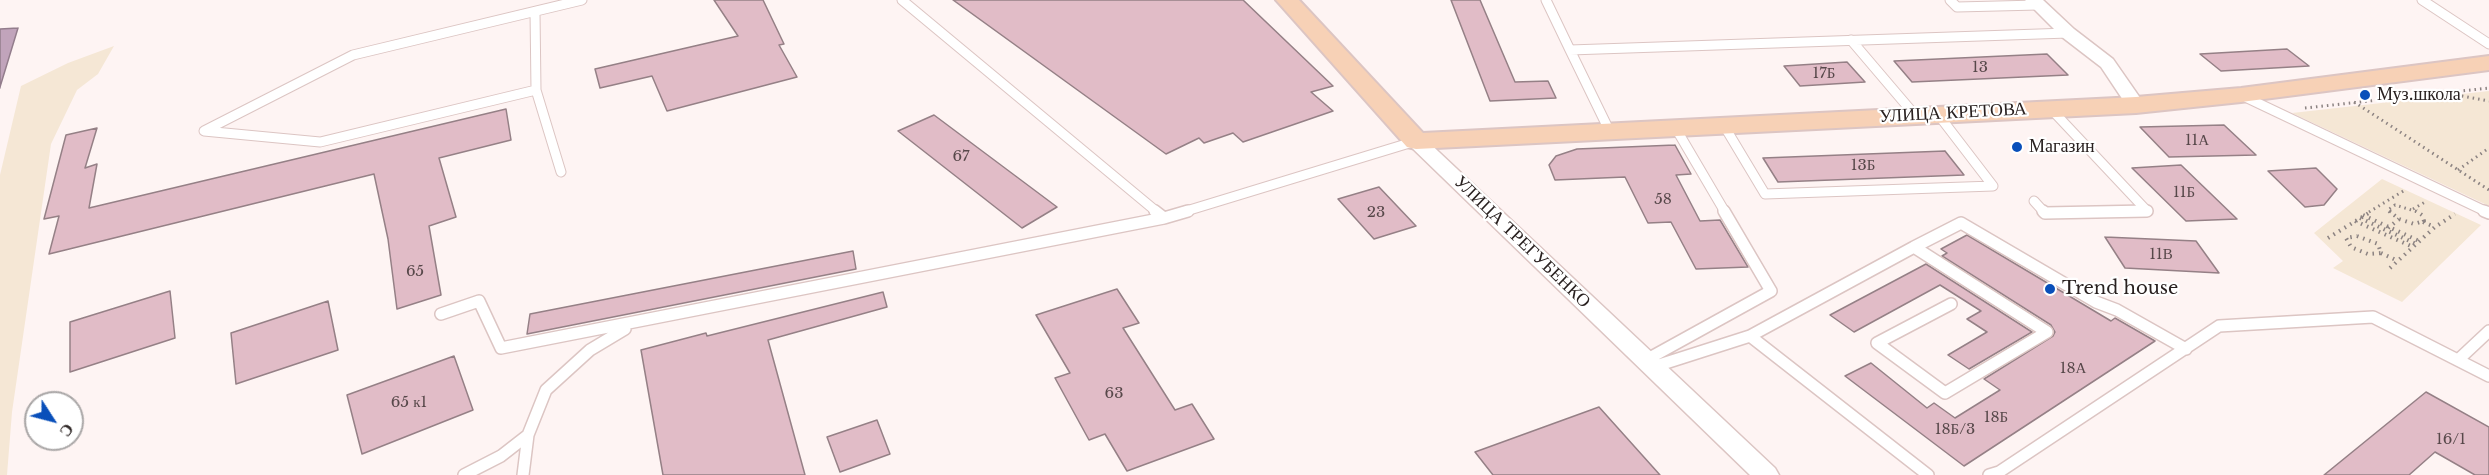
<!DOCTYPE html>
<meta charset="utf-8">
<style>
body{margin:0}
#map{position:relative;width:2489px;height:475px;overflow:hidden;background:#fef4f3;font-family:"Libre Baskerville",serif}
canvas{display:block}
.north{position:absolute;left:24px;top:391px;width:60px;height:60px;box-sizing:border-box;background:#fff;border:2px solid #a9a6a6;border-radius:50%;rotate:126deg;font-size:16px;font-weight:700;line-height:24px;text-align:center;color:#292120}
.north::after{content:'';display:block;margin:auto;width:21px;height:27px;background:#094fba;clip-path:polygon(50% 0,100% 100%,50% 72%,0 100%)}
</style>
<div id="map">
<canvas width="2489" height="475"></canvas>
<div class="north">С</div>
</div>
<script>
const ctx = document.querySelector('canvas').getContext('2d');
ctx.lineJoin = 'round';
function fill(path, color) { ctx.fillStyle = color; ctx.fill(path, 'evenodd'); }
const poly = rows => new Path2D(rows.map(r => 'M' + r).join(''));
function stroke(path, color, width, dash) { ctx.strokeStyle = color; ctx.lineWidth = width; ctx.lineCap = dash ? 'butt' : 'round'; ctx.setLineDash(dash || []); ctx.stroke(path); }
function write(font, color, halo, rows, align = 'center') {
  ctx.font = font + ' "Libre Baskerville",serif'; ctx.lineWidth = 4.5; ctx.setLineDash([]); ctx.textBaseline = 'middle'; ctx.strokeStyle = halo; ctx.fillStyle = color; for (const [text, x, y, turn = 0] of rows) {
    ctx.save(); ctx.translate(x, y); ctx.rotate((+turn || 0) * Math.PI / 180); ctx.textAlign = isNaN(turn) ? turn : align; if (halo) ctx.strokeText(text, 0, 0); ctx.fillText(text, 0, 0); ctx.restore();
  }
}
fill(poly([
 [114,46,98,74,77,90,51,144,12,412,7,475,0,475,0,175,21,86,68,63],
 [2489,91,2489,206,2292,113],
 [2382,179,2481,225,2402,302,2333,268,2343,261,2314,233]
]), '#f5e7d5');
const water = poly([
 [18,28,0,87,0,88,0,29,18,28]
]);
fill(water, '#c1a4bb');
stroke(water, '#937d8c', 1.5);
const building = poly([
 [714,0,763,0,784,44,779,45,797,77,667,111,652,76,600,88,595,69,738,36,714,0],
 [953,0,1243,0,1333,86,1311,92,1333,111,1243,142,1233,133,1204,143,1199,138,1166,154,953,0],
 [1451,0,1480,0,1515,82,1548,81,1556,98,1490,101,1451,0],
 [2287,49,2309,66,2221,71,2200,54,2287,49],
 [2047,54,2068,75,1912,82,1894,61,2047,54],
 [1847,62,1865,82,1800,86,1784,66,1847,62],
 [506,109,511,140,439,158,456,217,429,226,441,295,397,309,388,239,374,174,49,254,59,216,44,219,66,135,97,128,85,168,97,164,89,208,506,109],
 [934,115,1057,207,1022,228,898,131,934,115],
 [2224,125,2256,155,2169,157,2140,127,2224,125],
 [1675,145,1691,174,1676,175,1700,221,1720,220,1748,267,1696,269,1671,222,1648,223,1625,177,1555,180,1549,165,1556,156,1577,149,1675,145],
 [1945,151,1964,175,1778,182,1763,158,1945,151],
 [2181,165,2237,219,2186,221,2132,168,2181,165],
 [2316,168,2337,189,2324,205,2305,207,2268,171,2316,168],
 [1379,187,1416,226,1374,239,1338,199,1379,187],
 [1967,235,2111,321,2115,318,2155,341,1964,466,1845,376,1871,363,1927,408,1934,403,1955,418,2000,390,1984,379,2053,336,2055,332,2051,325,1942,256,1947,253,1941,249,1967,235],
 [2105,237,2196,241,2219,273,2125,268,2105,237],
 [853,251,856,269,527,334,530,314,853,251],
 [1926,264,2032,332,1969,369,1948,355,1987,332,1967,319,1981,311,1940,285,1854,332,1830,315,1926,264],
 [1117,289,1139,323,1123,328,1175,410,1192,404,1214,439,1127,471,1105,434,1089,440,1055,378,1070,373,1036,315,1117,289],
 [170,291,175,338,70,372,70,322,170,291],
 [883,292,887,307,768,340,805,475,663,475,641,350,706,333,707,336,883,292],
 [328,301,338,350,236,384,231,333,328,301],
 [454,356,473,410,362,454,347,395,454,356],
 [2426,392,2489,427,2489,475,2475,475,2435,452,2409,475,2324,475,2426,392],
 [1599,407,1660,475,1493,475,1475,452,1599,407],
 [877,420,890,454,840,472,827,437,877,420]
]);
fill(building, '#e1bcc7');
stroke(building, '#958086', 1.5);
const laneFar1 = poly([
 [902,0,1157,212],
 [1546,0,1570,50,2068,33],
 [1950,0,1957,7,2038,5],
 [2422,0,2489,44],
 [535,12,536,90,320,142,204,131,353,55,582,0],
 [1851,40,1914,114],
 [1570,50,1609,130],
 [536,90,561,172],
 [2241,95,2487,212],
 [2051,109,2147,211,2086,212],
 [1723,124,1765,194,1993,186,1937,113],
 [1675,127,1725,212],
 [2034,201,2044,212],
 [1183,212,1416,141]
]);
const lane = poly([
 [1155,211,1164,218],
 [2043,211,2045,213,2147,211],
 [2484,211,2489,213],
 [1914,247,1961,223,2096,302,2117,310,2186,349],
 [441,314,479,301,501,348,1164,218,1188,211],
 [1750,336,1928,475],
 [1646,360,1771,291,1724,211],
 [2458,360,2489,331],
 [1653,367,1750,336,1914,247,2047,332,1945,393,1877,343,1951,304],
 [464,475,501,456,528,435,546,390,590,350,625,329],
 [523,475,528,435],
 [1989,475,1999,472,2219,326,2373,317,2489,376]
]);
const street = poly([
 [2025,0,2043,0,2074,29,2113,59,2145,105,2143,109,2129,109,2101,67,2062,37,2025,0],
 [1416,135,1423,137,1775,468,1779,475,1750,475,1409,145,1406,141,1409,137,1416,135]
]);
const secondary = poly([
 [1276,0,1299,0,1423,133,2136,97,2241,88,2489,56,2489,70,2241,102,2136,113,1416,149,1407,147,1276,0]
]);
stroke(laneFar1, '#dcc5c3', 11);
stroke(lane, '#dcc5c3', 14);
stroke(street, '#dcc5c3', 3);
stroke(secondary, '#dcc5c3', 4);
stroke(poly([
 [2451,94,2489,101],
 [2354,102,2489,190],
 [2305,108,2489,88],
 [2458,170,2489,148],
 [2413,209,2427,201],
 [2369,212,2405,190],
 [2391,212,2388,210,2395,205,2418,212]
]), '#8c8382', 3, [1.5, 4]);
stroke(poly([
 [2389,211,2399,219,2414,224,2424,221,2422,215,2416,211],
 [2363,215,2419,241],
 [2360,218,2416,244],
 [2355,221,2413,247],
 [2423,222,2435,227],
 [2388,228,2399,219],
 [2357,236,2378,244,2381,253,2368,254,2351,247,2346,238,2357,236],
 [2328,238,2372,211],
 [2381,253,2398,261],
 [2390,268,2435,227,2455,214]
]), '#8c8382', 4, [1.5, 5]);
stroke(laneFar1, '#fff', 9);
stroke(lane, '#fff', 11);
fill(street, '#fff');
fill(secondary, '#f7d1b6');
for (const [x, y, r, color] of [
 [2365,95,6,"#094fba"],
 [2017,147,6,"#094fba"],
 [2050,289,6,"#094fba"]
]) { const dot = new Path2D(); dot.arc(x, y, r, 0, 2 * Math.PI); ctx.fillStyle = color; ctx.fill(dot); stroke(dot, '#fff', 2); }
write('15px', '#57484a', null, [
 ["13",1980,68],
 ["17Б",1824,74],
 ["11А",2197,141],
 ["67",961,157],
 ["13Б",1863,166],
 ["11Б",2184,193],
 ["58",1663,200],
 ["23",1376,213],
 ["11В",2161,255],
 ["65",415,272],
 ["18А",2073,369],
 ["63",1114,394],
 ["65 к1",409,403],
 ["18Б",1996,418],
 ["18Б/3",1955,430],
 ["16/1",2451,440]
]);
write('18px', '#292120', '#fff', [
 ["Муз.школа",2377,95],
 ["Магазин",2029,147],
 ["Trend house",2062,289]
], 'left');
write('18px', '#292120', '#fff', [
 ["УЛИЦА КРЕТОВА",1953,113,-3],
 ["УЛИЦА ТРЕГУБЕНКО",1522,242,44]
]);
</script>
